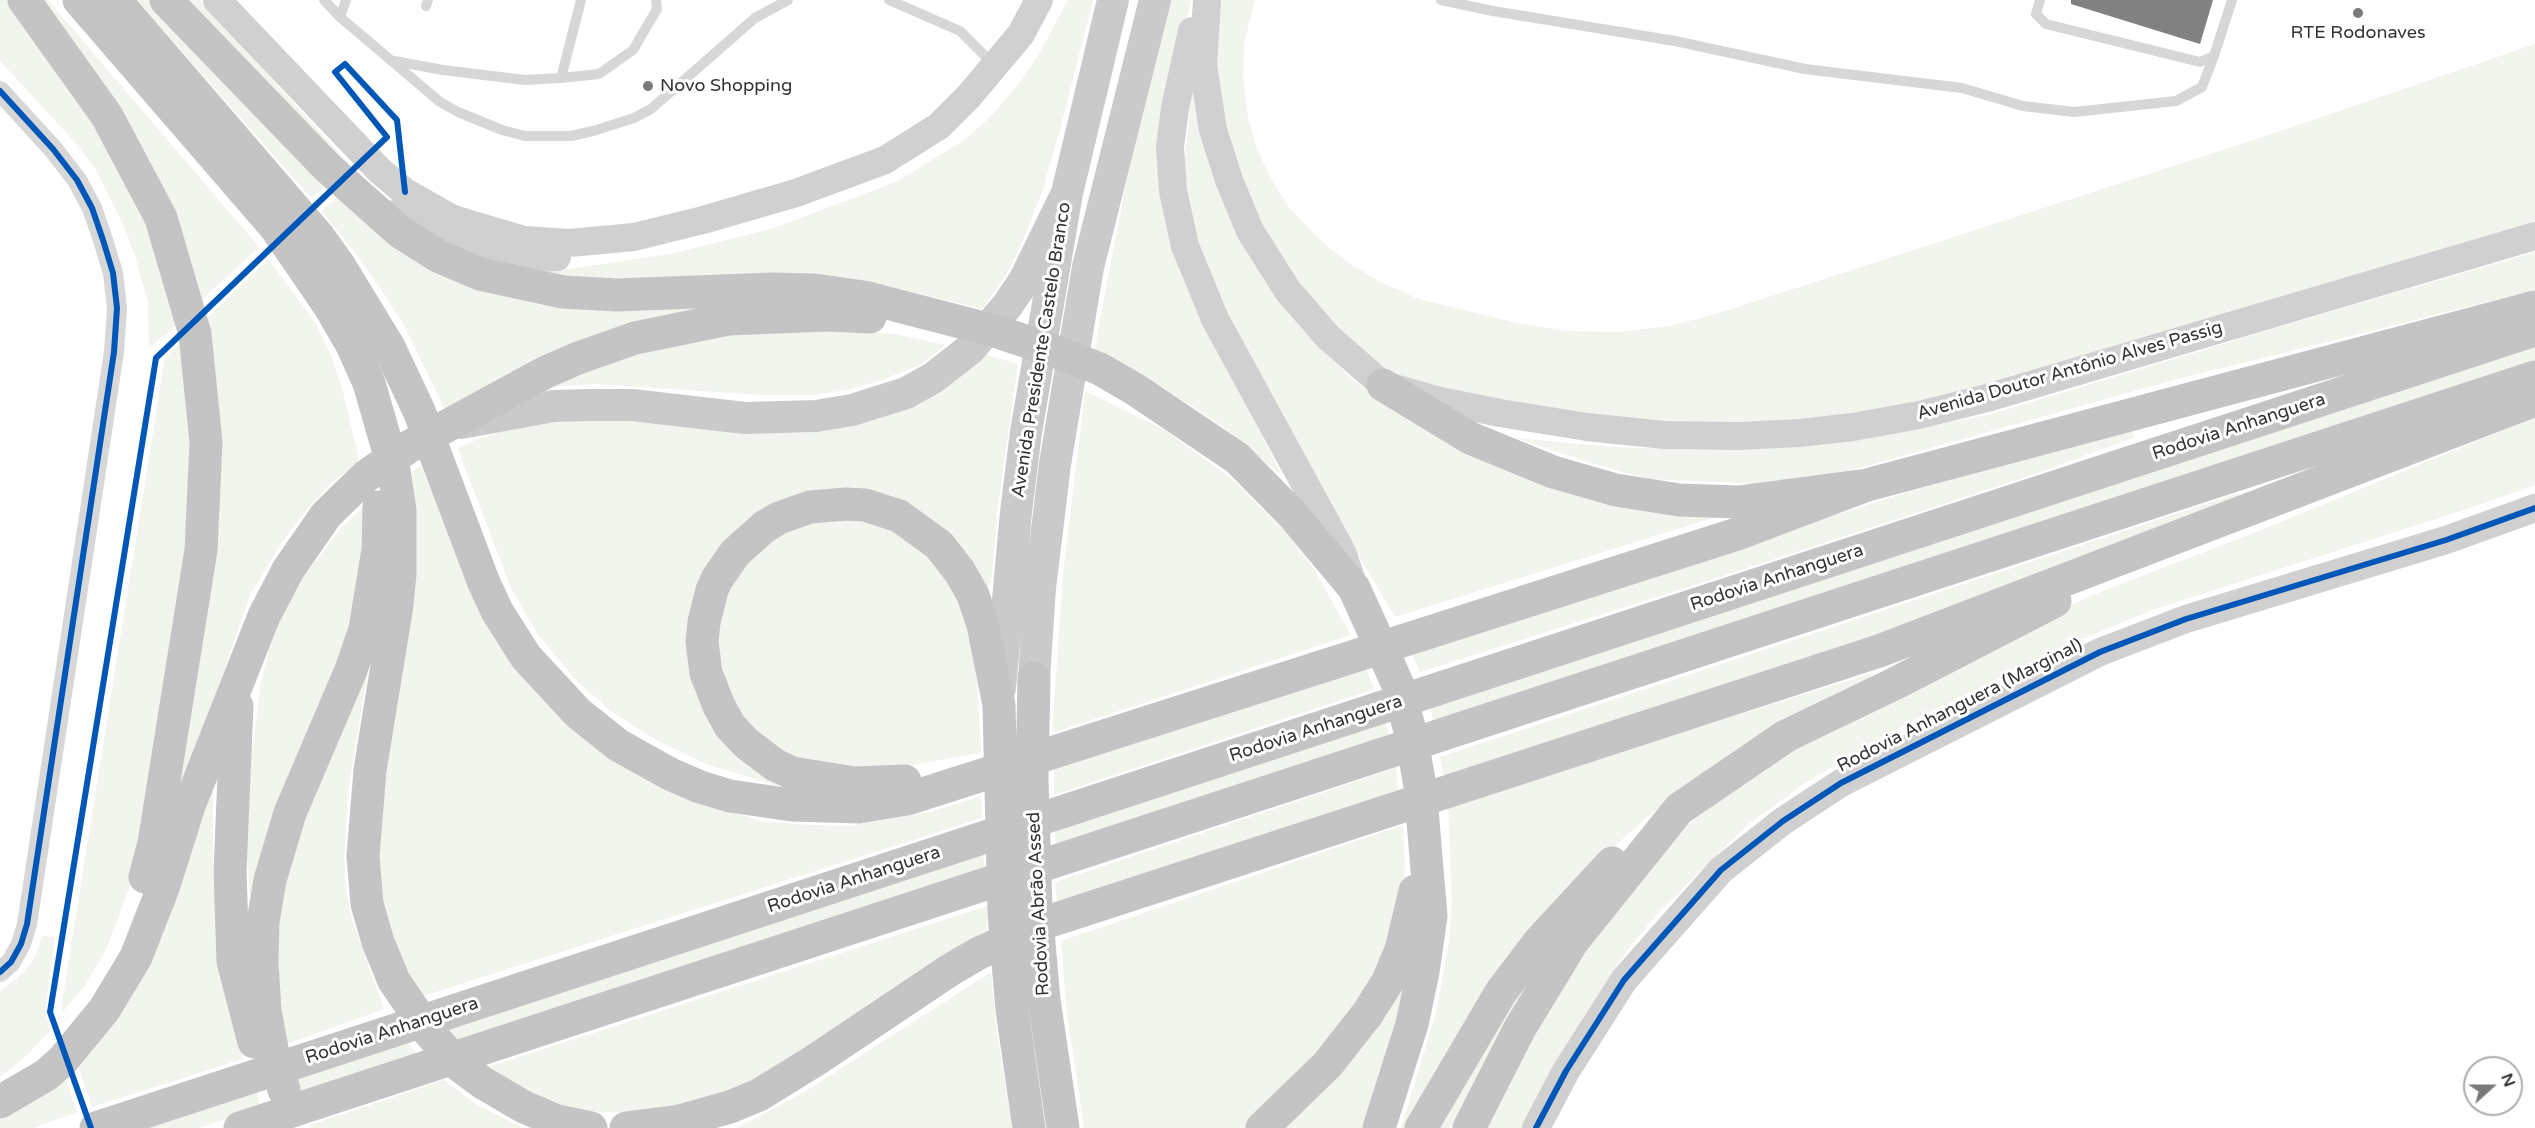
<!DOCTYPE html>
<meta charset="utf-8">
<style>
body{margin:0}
#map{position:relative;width:2535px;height:1128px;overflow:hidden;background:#fff;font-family:"Varela Round",sans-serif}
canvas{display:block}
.north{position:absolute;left:2463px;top:1056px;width:60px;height:60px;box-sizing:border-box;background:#fff;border:2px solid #adadad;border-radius:50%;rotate:69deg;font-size:16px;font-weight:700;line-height:24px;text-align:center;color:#333}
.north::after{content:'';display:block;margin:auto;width:21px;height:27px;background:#7a7a7a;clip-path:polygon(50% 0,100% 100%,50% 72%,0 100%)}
</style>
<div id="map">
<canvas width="2535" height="1128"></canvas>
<div class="north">N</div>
</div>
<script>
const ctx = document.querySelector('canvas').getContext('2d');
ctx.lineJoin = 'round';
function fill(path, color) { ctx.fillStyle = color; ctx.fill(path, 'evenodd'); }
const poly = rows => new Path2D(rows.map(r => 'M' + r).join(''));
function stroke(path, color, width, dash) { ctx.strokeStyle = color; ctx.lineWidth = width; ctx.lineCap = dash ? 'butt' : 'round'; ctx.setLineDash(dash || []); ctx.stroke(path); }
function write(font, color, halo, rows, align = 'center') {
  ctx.font = font + ' "Varela Round",sans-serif'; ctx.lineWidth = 6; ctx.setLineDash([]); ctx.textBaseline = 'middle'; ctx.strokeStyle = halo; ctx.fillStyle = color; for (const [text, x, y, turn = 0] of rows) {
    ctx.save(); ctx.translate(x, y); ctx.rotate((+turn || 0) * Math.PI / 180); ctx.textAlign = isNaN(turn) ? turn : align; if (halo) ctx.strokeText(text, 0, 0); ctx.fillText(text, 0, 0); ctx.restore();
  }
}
fill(poly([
 [0,0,10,0,135,185,181,321,149,348,148,302,135,256,124,226,95,168,73,140,0,61],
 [35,0,48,0,259,247,197,304],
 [137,0,154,0,328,184,311,198],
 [177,0,200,0,349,164,343,168],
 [1068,0,1093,0,1060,130,1041,195,1021,245,1006,275,982,309,917,293,872,285,602,285,503,270,561,270,670,254,771,229,896,182,966,139,992,115,1017,86,1039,54],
 [1171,0,1191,0,1165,121,1220,348,1281,475,1226,429,1192,406,1133,371,1094,352,1131,157],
 [1216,0,1255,0,1244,44,1243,78,1247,112,1256,146,1270,177,1288,206,1316,236,1347,262,1382,283,1419,299,1516,323,1567,331,1619,332,1670,326,1719,313,2266,136,2535,44,2535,221,1988,385,1911,403,1841,415,1763,421,1679,423,1590,418,1416,386,1386,368,1347,339,1272,254,1215,103],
 [1192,86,1273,292,1299,326,1353,380,1385,403,1735,511,1395,617,1310,473,1220,301,1194,236,1187,201,1184,168],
 [340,194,433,269,731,304,567,352,444,408,406,329,385,295,356,254,321,211],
 [2535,252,2535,290,2170,381,1848,471,1761,484,1650,479,1591,463,1516,438,1614,447,1695,450,1777,447,1900,432,1992,414,2289,324],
 [268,259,315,322,331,356,343,392,359,460,328,486,304,513,282,542,250,595,173,818,202,323],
 [845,330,894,334,946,345,920,365,882,380,847,390,812,395,762,395,595,384,534,388,689,335],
 [185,339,192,391,192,513,132,881,105,952,85,985,62,1013,61,1009,165,357],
 [2535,345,2535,365,1434,723,1429,705],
 [986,355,1018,364,997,513,991,585,981,590,910,513,761,518,695,634,763,768,778,786,706,764,656,740,612,712,576,680,538,635,511,588,458,449,473,441,502,431,537,423,579,418,611,418,765,432,803,433,842,428,913,407,939,394],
 [1085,391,1165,430,1233,480,1287,534,1314,569,1351,635,1052,733,1063,574],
 [2535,417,2535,485,2470,508,2152,610,2054,651,1909,722,1802,785,1745,827,1658,913,1627,951,1593,1002,1557,1062,1524,1128,1483,1128,1548,997,1677,835,1717,801,1797,746,2033,623,2095,594,2259,531],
 [2130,428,2135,437,2038,473,1729,574,1420,672,1410,650,1902,494],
 [421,466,474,587,686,798,761,821,808,825,850,826,931,812,981,796,982,818,420,997,397,958,380,896,378,834,415,509,412,471],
 [2239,493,2243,501,1992,598,1444,777,1440,757],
 [367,503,365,581,251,911,247,857,250,770,261,682,270,647,282,615,297,585,342,527],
 [814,517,879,520,949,572,975,645,981,753,890,769,856,770,797,761,742,721,722,675,717,649,720,622,726,598,737,576,764,541],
 [1365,666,1374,689,1054,795,1054,769],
 [368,670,348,792,344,860,346,890,352,919,384,1009,279,1047,271,993,281,872],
 [1873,673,1872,678,1687,786,1646,818,1606,854,1408,1128,1401,1128,1436,1013,1449,942,1452,901,1448,805],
 [1385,718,1390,740,1056,848,1055,829],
 [1396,768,1398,791,1057,904,1055,882],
 [213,789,213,871,216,909,226,983,243,1059,92,1107,76,1060,146,969,163,934],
 [1403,825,1405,871,1400,911,1366,1000,1249,1128,1084,1128,1066,1006,1061,941],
 [983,853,985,871,456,1041,445,1029],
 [987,906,987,936,772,1073,687,1107,626,1113,598,1112,568,1107,541,1099,488,1067],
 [42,936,55,937,45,1011,51,1030,25,1057,0,1077,0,992,24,972,34,959],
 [1414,946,1370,1128,1277,1128],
 [1544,955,1459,1128,1437,1128,1450,1103],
 [991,972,996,1026,1012,1128,736,1128,798,1096],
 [406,1040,417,1054,296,1095,290,1079],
 [64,1073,77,1112,33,1128,0,1128,0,1117],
 [444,1080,477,1105,524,1128,311,1128,310,1125],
 [256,1091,261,1107,198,1128,144,1128]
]), '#f1f5ed');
fill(poly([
 [2071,0,2213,0,2200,44,2071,4]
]), '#818181');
stroke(poly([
 [324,0,340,17,440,102,458,112,502,130,525,136,571,136,593,131,634,118,651,109,755,18,788,0],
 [889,0,960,31,993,64],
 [1441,0,1493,11,1675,41,1805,69,1962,88,2023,106,2074,112,2176,101,2202,87,2214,56],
 [2040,0,2036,14,2046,24,2200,62,2214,56,2232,0],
 [426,6,428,0],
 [340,17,346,0],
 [394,61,443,70,525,80,561,78,581,0],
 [561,78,599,74,633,50,657,9,656,0]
]), '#d7d7d7', 10);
stroke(poly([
 [0,91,53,149,77,180,92,208,103,240,113,273,117,308,114,352,27,924,21,944,11,962,0,972]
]), '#d7d7d7', 20);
stroke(poly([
 [217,0,379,170,405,192,451,218,470,224,524,240,569,243,634,237,703,220,796,193,885,160,939,126,969,96,1021,34,1039,0],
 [1207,0,1203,65,1213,130,1229,180,1250,231,1288,291,1328,337,1383,385,1440,401,1500,413,1587,427,1664,435,1738,436,1799,433,1853,427,1919,415,1987,398,2535,236],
 [1192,31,1175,108,1170,147,1173,191,1185,246,1215,319,1342,552,1351,578],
 [394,214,474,252,518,259,557,257],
 [1536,1128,1566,1071,1624,980,1721,870,1783,821,1841,783,2100,652,2186,619,2446,540,2535,508]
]), '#d0d0d0', 28);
stroke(poly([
 [461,423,553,406,588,405,632,405,745,418,816,416,852,410,906,393,933,378,970,349,1007,306,1024,281,1067,193],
 [1034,678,1040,588,1055,464,1088,267,1155,0],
 [1000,688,1016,512,1026,432,1067,193,1113,0]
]), '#cacaca', 32);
stroke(poly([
 [24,0,107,116,161,218,195,334,206,442,201,550,154,843,145,877],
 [79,0,276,228,330,307,352,345,369,383,394,470,400,511,400,574,397,605,370,770,363,856,367,904,378,942,394,981,429,1032,456,1063,483,1083,524,1107,557,1121,591,1128],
 [115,0,319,237,339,265,389,347,419,411,484,583,497,611,526,657,578,713,618,745,670,774,700,787,730,796,792,805,859,807,907,799,1737,534,1867,485],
 [166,0,328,168,400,232,438,256,480,274,563,292,617,295,773,289,814,290,864,297,995,331,1052,350,1100,369,1136,390,1237,458,1292,514,1354,588,1398,685,1411,735,1420,786,1431,916,1423,972,1412,1024,1379,1128],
 [1383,385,1470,438,1553,472,1616,490,1679,500,1739,502,1867,485,2535,307],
 [1034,678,1032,780,1036,909,1044,1000,1063,1128],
 [237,706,230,871,233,961,254,1042],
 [905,781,855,783,792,773,775,765,746,743,730,726,719,706,706,673,702,642,704,622,712,590,717,579,735,553,764,527,779,518,810,507,846,504,865,505,899,516,939,545,960,572,973,595,983,625,999,705,1004,914,1012,1010,1029,1128],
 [284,1090,273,1054,265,1011,262,963,263,922,270,880,290,813,351,670,365,629,378,550,379,507],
 [0,1102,46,1075,62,1061,104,1010,136,957,163,888,189,806,264,616,288,570,326,515,366,476,410,446,546,372,578,358,635,338,728,319,828,315,870,317],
 [96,1128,2535,330],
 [240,1128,2535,377],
 [626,1128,680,1121,730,1107,759,1095,814,1061,950,970,979,953,1050,921,1879,651,2535,400],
 [1262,1128,1328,1064,1368,1013,1388,981,1401,950,1415,891],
 [1421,1128,1501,992,1539,942,1612,863],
 [1469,1128,1520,1028,1573,941,1679,809,1786,736,1894,684,2055,601]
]), '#c4c4c4', 33);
stroke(poly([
 [0,91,53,149,77,180,92,208,103,240,113,273,117,308,114,352,27,924,21,944,11,962,0,972],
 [91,1128,50,1012,156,358,387,137,335,72,345,64,397,120,405,192],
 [1536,1128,1566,1071,1624,980,1721,870,1783,821,1841,783,2100,652,2186,619,2446,540,2535,508]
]), '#0057b8', 6);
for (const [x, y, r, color] of [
 [2358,13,6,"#7a7a7a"],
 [648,86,6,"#7a7a7a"]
]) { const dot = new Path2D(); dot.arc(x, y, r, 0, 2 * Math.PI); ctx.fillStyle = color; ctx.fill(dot); stroke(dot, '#fff', 2); }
write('18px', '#333', '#fff', [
 ["RTE Rodonaves",2358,33],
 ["Novo Shopping",660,86,"left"]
]);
write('18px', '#333', '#fff', [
 ["Avenida Presidente Castelo Branco",1042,350,-81],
 ["Avenida Doutor Antônio Alves Passig",2070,371,-16],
 ["Rodovia Anhanguera",2239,427,-18],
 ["Rodovia Anhanguera",1777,578,-18],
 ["Rodovia Anhanguera (Marginal)",1960,706,-27],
 ["Rodovia Anhanguera",1316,729,-18],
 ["Rodovia Anhanguera",854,880,-18],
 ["Rodovia Abrão Assed",1039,904,-93],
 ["Rodovia Anhanguera",392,1031,-18]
]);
</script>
